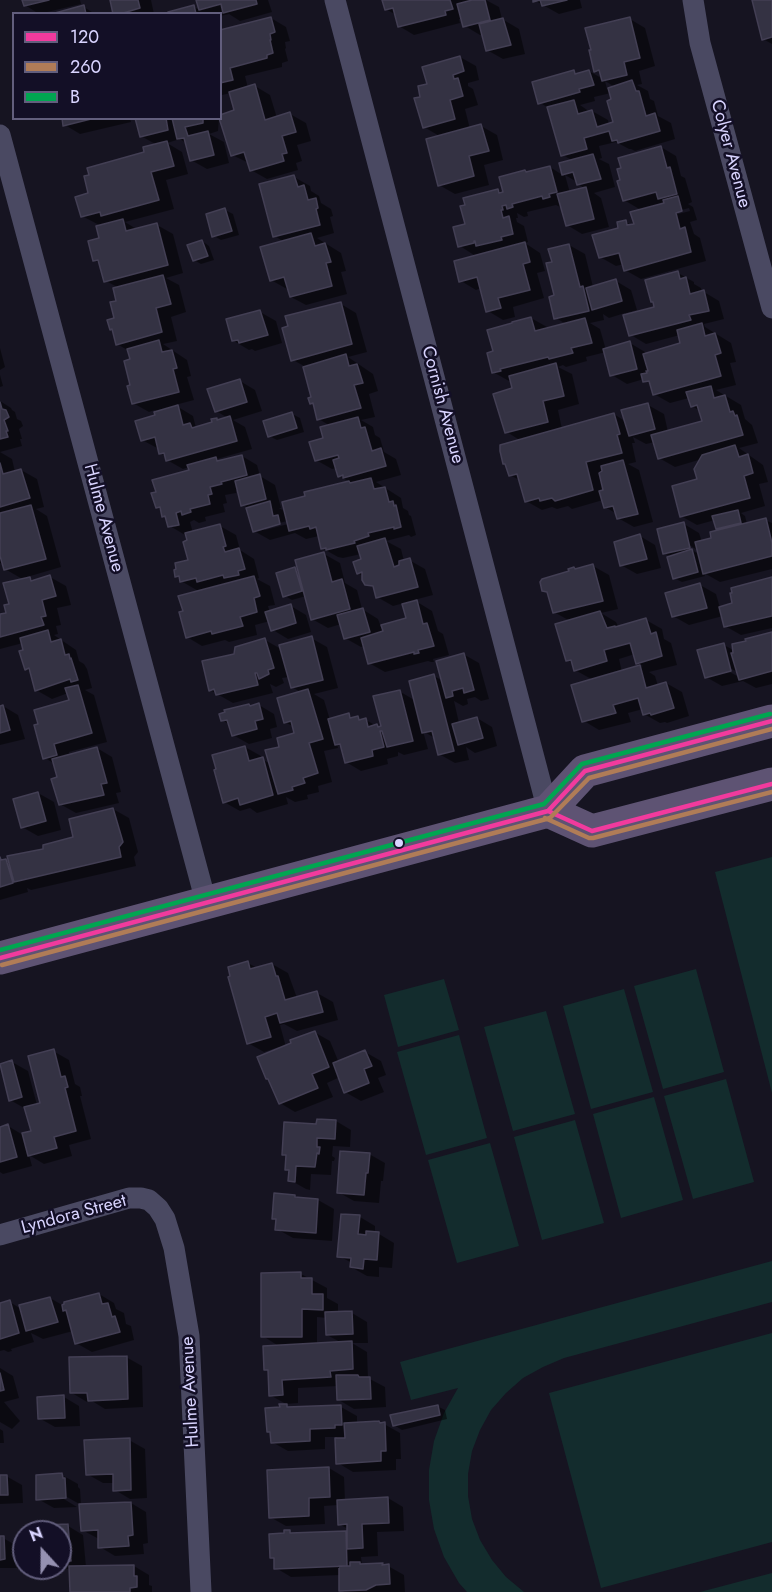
<!DOCTYPE html>
<style>
body{margin:0}
#map{position:relative;width:772px;height:1592px;overflow:hidden;background:#161421;font-family:Jost,sans-serif}
canvas{display:block}
.legend{position:absolute;left:12px;top:12px;width:210px;height:108px;box-sizing:border-box;background:#130f26;border:2px solid #625e7d;margin:0;padding:8px 10px;list-style:none;font-size:18px;color:#d9d4ff}
.legend li{display:flex;align-items:center;gap:12px;height:30px}
.legend b{width:30px;border:2px solid #625e7d}
.north{position:absolute;left:12px;top:1520px;width:60px;height:60px;box-sizing:border-box;background:#130f26;border:2px solid #625e7d;border-radius:50%;rotate:339deg;font-size:16px;font-weight:700;line-height:24px;text-align:center;color:#d9d4ff}
.north::after{content:'';display:block;margin:auto;width:21px;height:27px;background:#9591b1;clip-path:polygon(50% 0,100% 100%,50% 72%,0 100%)}
</style>
<div id="map">
<canvas width="772" height="1592"></canvas>
<ul class="legend">
<li><b style="height:8px;background:#f13a9d"></b>120</li>
<li><b style="height:8px;background:#b07c57"></b>260</li>
<li><b style="height:8px;background:#00a651"></b>B</li>
</ul>
<div class="north">N</div>
</div>
<script>
const ctx = document.querySelector('canvas').getContext('2d');
ctx.lineJoin = 'round';
function fill(path, color) { ctx.fillStyle = color; ctx.fill(path, 'evenodd'); }
const poly = rows => new Path2D(rows.map(r => 'M' + r).join(''));
function stroke(path, color, width, dash) { ctx.strokeStyle = color; ctx.lineWidth = width; ctx.lineCap = dash ? 'butt' : 'round'; ctx.setLineDash(dash || []); ctx.stroke(path); }
function write(font, color, halo, rows, align = 'center') {
  ctx.font = font + ' Jost,sans-serif'; ctx.lineWidth = 5; ctx.setLineDash([]); ctx.textBaseline = 'middle'; ctx.strokeStyle = halo; ctx.fillStyle = color; for (const [text, x, y, turn = 0] of rows) {
    ctx.save(); ctx.translate(x, y); ctx.rotate((+turn || 0) * Math.PI / 180); ctx.textAlign = isNaN(turn) ? turn : align; if (halo) ctx.strokeText(text, 0, 0); ctx.fillText(text, 0, 0); ctx.restore();
  }
}
fill(poly([
 [772,857,772,1093,715,872],
 [696,969,724,1072,663,1089,634,986],
 [444,979,459,1030,398,1047,384,995],
 [624,989,653,1092,591,1109,563,1006],
 [546,1011,575,1114,513,1131,484,1027],
 [459,1035,487,1138,426,1155,397,1052],
 [726,1079,754,1182,693,1199,664,1096],
 [654,1097,683,1200,621,1218,593,1114],
 [575,1120,604,1223,542,1240,514,1137],
 [490,1143,519,1246,457,1263,428,1160],
 [772,1261,772,1302,564,1358,543,1367,523,1378,506,1393,491,1410,480,1430,472,1451,468,1474,468,1496,472,1519,480,1540,492,1560,506,1577,524,1592,467,1592,459,1583,444,1557,434,1529,429,1500,429,1470,434,1441,444,1413,458,1388,411,1400,400,1362],
 [772,1333,772,1542,601,1588,549,1393],
 [772,1573,772,1592,700,1592]
]), '#132c2d');
fill(poly([
 [24,0,80,0,81,4,39,14,25,5],
 [111,0,151,0,154,14,115,14],
 [195,0,268,0,272,12,240,21,229,14,220,16,220,14,170,14,194,7,200,10,198,2],
 [384,0,486,0,499,7,502,19,519,29,525,54,503,59,487,50,483,34,480,35,465,26,463,19,459,19,460,23,414,35,399,26,396,15,386,9],
 [534,0,580,0,582,8,559,14],
 [753,0,772,0,772,44,763,39],
 [84,7,95,14,59,14],
 [271,18,286,27,290,41,285,42,286,48,285,49,288,61,282,63,282,67,245,76,248,88,255,86,270,95,277,118,290,114,306,123,311,141,297,145,302,161,296,163,298,170,267,179,251,170,249,163,232,155,236,111,231,93,222,95,222,98,220,98,220,31],
 [630,19,645,28,655,66,639,71,642,84,637,85,648,91,650,99,654,101,658,116,671,123,675,139,635,151,631,149,629,149,616,142,599,146,602,158,599,159,609,164,615,187,594,193,601,198,609,227,582,234,567,225,562,206,560,207,556,205,527,212,528,216,524,217,517,213,518,218,516,218,517,222,524,226,528,242,525,243,540,253,545,271,537,273,544,298,513,307,515,317,503,320,488,311,481,288,476,290,461,281,477,257,460,246,466,225,498,190,505,194,527,173,550,167,564,176,561,164,573,161,563,155,549,108,540,103,573,72,578,74,589,71,603,79,602,74,596,71],
 [605,81,615,87,607,89],
 [611,93,613,101,615,123,609,125,608,120,592,111,590,112,580,105,595,101,594,97],
 [565,175,577,182,578,184,586,189,570,193],
 [460,57,476,66,479,80,468,83,468,86,473,89,478,105,465,109,470,129,481,126,497,135,503,160,484,165,489,185,455,194,439,185,441,137,424,127,422,98,429,85],
 [63,118,130,118,131,122,80,134,65,125],
 [137,118,219,118,218,131,209,134,224,142,229,163,207,169,191,160,186,143,180,139,167,143,182,152,188,174,166,180,174,209,125,222,138,230,157,225,173,234,183,273,166,278,179,285,186,312,171,317,177,341,163,344,187,360,191,376,187,377,194,400,175,405,193,416,196,428,214,423,217,420,219,421,228,418,216,411,240,381,255,390,262,411,233,420,245,427,252,449,217,459,221,462,242,456,257,465,260,476,275,485,281,508,279,508,286,512,307,497,306,493,350,482,339,476,337,468,332,469,316,460,330,426,319,419,315,405,311,403,313,398,304,366,293,360,341,304,356,313,367,352,348,357,373,374,378,391,369,394,375,417,361,420,373,427,375,435,380,438,384,452,396,459,401,475,376,482,401,498,403,508,408,511,409,515,411,516,416,535,411,537,409,535,386,541,401,549,404,561,409,560,425,569,433,595,414,600,432,611,438,631,443,634,449,655,433,659,434,662,431,662,428,661,385,672,369,663,365,646,361,647,345,638,341,624,328,628,312,619,306,596,292,600,285,596,294,569,299,572,324,554,340,563,345,583,357,590,362,609,378,619,381,627,408,619,404,603,393,606,377,597,375,588,366,583,364,577,358,573,363,560,361,554,343,558,338,557,322,548,319,536,306,539,295,533,270,540,254,531,248,508,243,505,239,490,236,490,236,493,225,495,227,503,223,504,225,512,205,517,206,521,199,523,194,520,190,522,193,533,220,526,236,535,240,550,254,559,259,578,257,579,270,586,275,605,268,606,270,613,291,606,306,615,311,632,288,639,273,630,270,621,255,625,257,635,229,642,225,640,202,646,187,637,184,612,200,592,181,581,180,578,177,576,190,561,189,541,187,535,185,535,170,526,167,518,164,516,162,510,157,507,190,471,189,467,183,469,167,460,167,457,160,453,159,449,142,440,157,416,155,410,149,412,133,403,132,360,129,351,117,344,113,330,111,329,116,319,119,288,106,281,101,264,94,260,101,239,101,226,82,216,90,194,157,145,141,136],
 [287,521,288,524,265,530,265,527],
 [661,147,676,156,681,176,685,178,692,202,688,204,693,207,697,220,690,222,694,234,700,238,706,261,641,279,625,270,624,264,616,266,600,257,626,222,633,226,636,225,641,210,624,200],
 [689,208,690,211,678,214,678,211],
 [294,177,310,186,311,191,319,196,321,203,331,209,333,216,330,217,334,233,317,238,341,253,346,271,341,272,347,294,306,305,291,297,289,289,287,289,271,280,284,242,275,236],
 [225,210,233,214,239,235,221,240,214,236],
 [202,241,209,246,214,260,201,264,194,260],
 [569,245,585,254,593,287,616,281,631,290,637,310,626,313,627,316,656,308,678,273,694,282,694,284,701,288,702,293,704,292,719,301,724,319,704,324,705,327,731,343,736,362,730,363,736,385,716,390,741,405,745,419,752,425,758,443,739,448,763,465,768,482,759,484,765,506,741,513,745,516,747,524,765,520,772,523,772,569,720,582,704,573,705,576,682,582,674,578,671,557,665,553,684,524,699,533,702,542,713,539,721,531,717,528,715,520,697,525,681,516,699,480,702,459,675,467,659,458,655,442,646,444,633,437,635,443,632,443,636,462,628,464,639,470,653,522,634,527,618,518,617,514,605,507,603,500,572,509,568,506,557,509,552,507,542,510,526,501,521,481,510,475,521,441,507,432,514,389,511,381,509,381,493,372,495,353,531,318,547,327,547,329,566,324,556,318,554,263],
 [625,313,631,335,646,344,680,335,682,344,646,355,645,352,630,343,606,350,600,329,590,323,604,320,603,314,609,318],
 [606,352,612,375,627,384,644,379,652,385,654,394,670,403,689,398,692,406,700,411,704,422,668,432,664,414,648,405,626,422,614,414,562,429,558,410,579,404,572,374,558,367,563,365,566,367,587,361,586,357],
 [684,542,699,551,699,554,683,545],
 [260,312,276,321,282,343,255,351,252,349,249,350,234,341],
 [0,348,5,367,0,370],
 [0,375,3,386,0,387],
 [0,401,11,408,12,410,15,412,17,419,21,421,23,426,19,429,22,439,20,439,22,446,0,452],
 [292,414,300,418,304,432,277,440,269,436],
 [0,452,12,459,15,472,21,470,37,479,44,507,36,509,47,516,61,567,27,577,35,581,50,577,66,586,71,605,57,608,61,625,56,626,58,634,54,635,76,650,79,661,84,664,87,669,92,688,85,690,94,695,107,742,69,752,70,756,97,748,112,757,121,792,116,793,119,803,76,813,60,804,59,778,55,764,45,758,71,701,68,693,52,699,36,690,31,672,26,669,25,651,23,643,0,649,0,612,1,616,8,614,10,605,24,580,5,569,4,565,0,563],
 [640,536,655,545,661,568,637,574,621,565],
 [593,566,609,575,618,609,601,613,616,622,619,628,646,620,662,629,664,639,671,643,677,665,649,672,655,676,658,686,666,683,682,692,689,716,667,723,665,722,660,723,644,714,643,709,628,713,631,722,599,730,584,721,593,680,575,670,574,664,567,660,570,621,554,612,576,570],
 [635,654,637,663,643,666,622,672,619,659],
 [772,578,772,628,741,635,725,626,723,616,689,625,673,616,700,585,716,594,720,608,734,604],
 [772,633,772,684,756,688,743,681,722,686,706,677,724,645,735,651],
 [726,666,739,673,739,677,724,669],
 [311,638,327,647,338,688,314,694,324,700,330,720,348,715,355,719,358,718,363,721,366,720,380,728,399,691,416,701,434,676,443,681,463,654,479,663,489,699,481,701,475,697,467,699,468,704,463,706,454,701,459,723,477,718,492,727,497,746,475,753,466,747,469,760,455,763,439,754,436,739,423,731,428,749,404,755,398,752,398,756,387,759,388,764,361,771,346,762,342,748,337,744,338,748,324,751,332,782,318,786,319,792,307,795,308,799,295,802,286,797,288,804,257,813,250,808,240,811,224,802,245,747,261,756,261,759,271,764,281,748,296,734,294,727,285,722,302,693,292,687,289,677,282,678,284,683,276,687,270,684,273,693,233,703,210,690,235,655,265,640,281,649],
 [259,705,274,714,277,727,270,729,272,738,249,744,233,735,230,725,222,720],
 [3,706,18,715,25,739,0,745,0,707],
 [38,793,54,802,61,830,38,836,22,827],
 [113,809,129,818,138,852,134,857,136,866,31,890,27,888,28,892,0,900,0,859,11,863,75,838],
 [248,963,257,968,272,964,288,973,297,998,317,993,333,1002,338,1020,297,1031,284,1024,280,1025,286,1047,314,1032,330,1041,339,1063,365,1052,381,1061,386,1075,378,1078,384,1092,361,1101,345,1092,340,1077,327,1083,333,1097,295,1112,280,1103,279,1047,264,1052,248,1043],
 [53,1051,69,1060,75,1084,80,1087,82,1096,80,1096,91,1139,69,1145,72,1156,44,1164,29,1155,32,1166,3,1174,0,1172,0,1128,8,1126,23,1135,32,1133,26,1109,10,1100,12,1062,28,1071,37,1105,41,1104],
 [336,1121,351,1130,350,1147,333,1146,332,1156,335,1158,334,1161,332,1161,331,1175,311,1174,310,1190,306,1189,290,1180,290,1171,287,1169,288,1156,284,1154,318,1125],
 [369,1154,385,1163,383,1181,381,1181,379,1203,354,1201,338,1192],
 [295,1196,299,1199,318,1200,334,1209,332,1241,293,1238,277,1229,278,1220,274,1218],
 [360,1217,375,1226,375,1233,379,1234,394,1243,392,1268,379,1267,379,1277,367,1276,351,1267,352,1263,339,1256],
 [301,1274,327,1288,327,1298,338,1304,338,1313,352,1313,367,1322,368,1343,352,1343,367,1352,368,1378,385,1387,386,1407,354,1409,339,1400,338,1386,298,1388,298,1403,286,1404,270,1395,269,1371,265,1369,280,1347,263,1336],
 [317,1317,327,1318,327,1335,342,1343,317,1345],
 [99,1294,114,1303,116,1309,124,1313,126,1324,131,1326,134,1340,92,1352,76,1343,73,1331,43,1339,31,1333,34,1342,11,1349,12,1351,8,1352,4,1350,0,1351,0,1305,10,1302,21,1309,50,1298,64,1306],
 [126,1357,142,1366,143,1407,105,1409,92,1401,87,1402,72,1393],
 [0,1368,13,1376,19,1398,4,1402,20,1421,12,1429,0,1422],
 [64,1397,79,1406,80,1426,55,1427,39,1418],
 [286,1406,291,1408,341,1407,357,1416,357,1424,384,1424,400,1433,401,1459,396,1459,396,1470,353,1472,338,1463,337,1437,325,1437,325,1449,288,1451,272,1442,272,1433,268,1431,281,1409],
 [437,1406,445,1410,447,1419,402,1430,394,1425],
 [0,1429,3,1431,4,1443,0,1443],
 [129,1440,145,1449,147,1498,130,1499,115,1490,115,1483,103,1483,87,1474],
 [329,1468,344,1477,345,1501,388,1498,403,1507,404,1531,377,1532,378,1556,361,1557,362,1565,382,1564,388,1566,404,1575,405,1592,344,1592,341,1590,340,1575,291,1577,276,1568,276,1560,271,1557,286,1535,290,1532,295,1535,345,1533,348,1535,348,1529,339,1524,338,1505,324,1506,325,1524,286,1526,270,1517],
 [62,1475,78,1484,78,1487,80,1489,81,1505,60,1493,59,1496,77,1507,54,1508,38,1499],
 [6,1476,22,1485,23,1503,0,1504,0,1477],
 [131,1503,146,1512,148,1543,143,1544,144,1554,115,1556,100,1547,99,1539,82,1530],
 [68,1526,83,1535,86,1567,134,1566,149,1575,149,1585,152,1586,152,1592,71,1592,70,1569,60,1569,58,1568,60,1568,60,1532],
 [0,1538,3,1538,19,1547,20,1568,0,1568]
]), '#0007');
const building = poly([
 [22,0,49,0,24,6,22,0],
 [110,0,138,0,140,8,120,14,113,14,110,0],
 [196,0,256,0,257,4,223,13,221,4,199,10,196,0],
 [382,0,450,0,453,9,445,11,446,15,398,27,393,8,385,10,382,0],
 [472,0,485,0,490,20,463,27,457,4,472,0],
 [533,0,567,0,542,6,540,0,533,2,533,0],
 [752,0,772,0,772,37,762,40,752,0],
 [84,5,86,14,55,13,84,5],
 [194,5,196,14,169,14,168,12,194,5],
 [271,17,275,32,270,34,271,40,270,40,273,53,267,55,267,58,230,68,233,80,220,83,220,30,271,17],
 [630,17,640,58,624,62,627,75,602,81,599,70,594,72,589,50,591,50,585,28,630,17],
 [503,18,511,45,486,51,479,24,503,18],
 [460,56,464,71,453,75,454,79,458,78,463,96,450,100,455,119,423,128,414,98,420,97,418,86,427,84,422,67,460,56],
 [574,70,575,74,589,70,594,85,579,89,580,92,538,104,532,82,574,70],
 [632,80,636,91,639,91,646,116,655,113,660,131,618,143,617,140,612,141,609,131,584,138,587,149,561,156,547,107,574,100,578,114,592,110,597,127,613,122,607,101,611,99,608,88,632,80],
 [255,84,265,120,290,112,296,132,282,136,287,153,282,154,284,161,250,171,244,152,231,156,219,118,220,115,234,110,229,92,255,84],
 [62,118,95,118,63,126,62,118],
 [135,118,166,118,168,130,140,137,135,118],
 [172,118,203,118,203,123,185,127,188,136,208,131,214,155,190,161,184,138,177,139,172,118],
 [481,124,489,151,469,156,474,176,438,186,426,139,481,124],
 [167,141,174,166,151,172,159,200,101,216,100,212,81,217,75,197,88,193,84,176,89,175,87,168,144,152,143,147,167,141],
 [661,146,667,168,670,167,677,194,658,199,656,192,623,201,617,181,620,180,617,169,621,168,618,158,661,146],
 [593,154,601,179,577,185,573,172,562,175,559,163,593,154],
 [550,166,557,192,549,194,550,197,543,199,542,196,512,204,513,207,507,209,506,205,502,206,503,210,501,210,503,218,509,216,513,234,501,237,502,240,476,246,475,241,474,241,474,243,458,247,453,227,465,224,460,206,465,205,463,198,498,189,499,193,503,192,499,177,525,170,526,172,550,166],
 [294,175,298,187,304,185,308,200,316,198,318,208,316,209,320,225,273,237,259,184,294,175],
 [586,187,594,219,566,226,557,194,586,187],
 [678,196,682,211,676,213,680,229,685,227,691,252,624,271,619,253,599,258,592,235,618,228,617,222,626,220,627,225,634,224,630,212,664,203,663,200,678,196],
 [225,208,232,231,212,237,206,214,225,208],
 [123,219,126,231,157,223,168,265,104,282,98,260,93,261,88,241,99,238,96,226,123,219],
 [311,233,315,246,325,243,331,262,326,263,332,286,290,297,284,277,270,281,260,247,311,233],
 [202,240,208,256,193,261,187,245,202,240],
 [525,242,530,262,523,264,530,290,498,298,501,308,486,312,477,277,459,282,454,261,525,242],
 [569,244,580,287,583,286,589,311,554,319,549,297,554,295,546,263,552,262,548,249,569,244],
 [678,271,680,279,686,277,690,294,704,290,709,311,689,315,691,320,629,336,623,315,654,307,653,302,651,302,645,280,678,271],
 [163,275,171,304,156,308,162,332,116,345,112,329,110,330,107,320,114,318,110,302,116,301,113,288,163,275],
 [616,279,622,301,592,310,586,288,616,279],
 [341,302,352,344,291,361,282,328,288,326,285,316,341,302],
 [260,310,268,335,239,343,238,340,232,341,226,319,260,310],
 [531,317,535,331,585,318,592,343,571,348,573,353,549,359,548,357,500,369,501,371,492,373,487,353,493,351,487,330,512,323,512,322,531,317],
 [702,323,705,336,715,333,721,353,715,355,721,376,653,395,649,381,643,382,641,374,647,373,646,371,648,371,643,354,680,343,677,330,702,323],
 [159,340,162,352,172,350,177,368,173,369,179,392,132,404,127,386,130,385,124,361,130,359,127,349,159,340],
 [630,341,637,369,610,376,603,349,630,341],
 [346,354,349,366,357,364,363,383,354,385,361,408,317,420,313,403,310,404,308,398,311,397,303,367,346,354],
 [556,363,564,396,543,401,548,422,505,433,493,394,512,388,509,376,556,363],
 [240,379,247,402,215,412,207,389,240,379],
 [711,386,714,398,725,395,730,412,733,411,735,416,737,415,743,435,658,459,651,435,702,421,697,405,691,407,686,392,711,386],
 [0,402,2,409,6,410,9,417,4,420,8,431,6,431,8,437,0,439,0,402],
 [648,403,655,429,629,436,621,410,648,403],
 [178,405,183,425,190,423,192,428,212,422,211,419,217,418,217,420,230,416,237,441,166,461,164,453,159,454,155,437,141,441,135,421,155,415,154,412,178,405],
 [292,412,297,428,268,437,263,421,292,412],
 [614,413,620,434,617,435,622,453,586,462,593,490,555,501,552,498,540,501,539,498,525,502,517,474,509,476,505,464,503,464,500,451,500,445,614,413],
 [358,417,361,428,365,427,372,451,381,448,386,466,343,478,343,475,338,477,333,460,339,458,338,455,315,461,309,442,323,438,320,427,358,417],
 [735,445,739,457,748,454,753,473,744,476,750,498,680,517,672,486,697,479,694,469,702,455,735,445],
 [242,455,247,475,221,482,222,484,210,487,212,494,208,495,210,504,190,509,191,512,182,515,181,511,176,513,179,525,168,527,165,516,162,517,160,507,156,508,151,493,156,492,152,480,189,470,187,465,216,457,217,461,242,455],
 [623,460,638,514,617,519,613,506,604,508,599,491,603,490,599,473,602,471,601,466,623,460],
 [0,463,3,474,21,469,30,498,0,507,0,463],
 [260,474,266,499,241,506,235,481,260,474],
 [371,478,374,489,385,487,389,502,393,501,394,506,396,505,401,527,394,529,394,527,368,533,369,536,354,541,355,543,326,550,326,548,321,549,316,527,310,529,309,526,289,531,282,502,305,496,304,492,349,481,350,483,371,478],
 [270,501,273,516,278,515,280,524,253,532,246,508,270,501],
 [31,505,46,559,4,570,0,556,0,513,31,505],
 [738,510,741,523,716,529,712,516,738,510],
 [766,518,772,543,772,556,703,574,695,542,711,538,710,532,766,518],
 [684,522,690,548,663,554,657,529,684,522],
 [220,524,226,546,223,547,225,552,239,548,245,569,238,571,239,575,224,578,223,575,197,582,196,578,180,582,179,576,175,577,174,570,176,569,175,563,188,560,183,542,187,540,185,533,220,524],
 [640,534,647,559,620,566,614,542,640,534],
 [385,538,394,567,399,565,399,561,410,558,418,587,376,598,373,586,365,585,362,580,362,572,357,574,353,562,361,559,357,546,385,538],
 [692,549,698,572,673,579,667,557,692,549],
 [324,552,332,582,342,579,350,609,311,620,295,560,324,552],
 [593,564,603,601,553,613,547,592,542,591,540,582,542,579,569,571,568,569,574,567,575,569,593,564],
 [295,567,302,591,283,597,276,573,295,567],
 [50,575,56,596,42,600,46,616,41,617,44,625,0,637,0,614,6,613,4,605,9,604,3,583,30,577,31,581,50,575],
 [254,576,260,596,254,598,257,612,240,617,243,626,212,634,211,631,186,638,179,612,183,611,178,596,254,576],
 [772,577,772,616,724,627,719,607,732,603,730,593,732,593,731,588,772,577],
 [700,583,707,608,672,617,665,593,700,583],
 [417,600,423,624,427,623,434,646,418,650,419,653,414,654,414,652,368,664,361,638,383,631,381,625,406,618,402,604,417,600],
 [291,604,296,623,271,631,265,612,291,604],
 [363,608,370,632,344,639,337,615,363,608],
 [600,611,607,628,615,626,615,627,646,618,651,634,656,632,662,656,636,664,630,643,604,650,607,661,574,671,571,660,566,661,555,624,600,611],
 [48,630,51,642,61,639,65,655,69,654,70,659,71,658,78,680,71,682,70,679,35,691,29,668,25,670,19,651,23,650,20,638,48,630],
 [772,632,772,671,739,680,731,653,733,653,732,644,746,641,745,639,772,632],
 [312,636,323,680,291,688,279,645,312,636],
 [265,638,274,668,268,670,269,674,259,679,257,673,255,673,258,685,216,695,214,689,209,691,202,661,234,654,235,647,265,638],
 [724,643,731,671,705,678,697,650,724,643],
 [464,653,474,690,464,693,463,688,452,691,453,696,446,698,436,661,464,653],
 [640,665,646,688,666,682,674,708,651,715,650,713,643,715,638,698,613,705,616,713,582,722,571,685,640,665],
 [434,674,454,751,438,755,432,731,422,733,409,681,434,674],
 [78,685,92,733,54,744,57,755,43,759,34,725,38,724,34,710,69,700,65,688,78,685],
 [308,689,323,739,309,743,318,773,303,778,305,783,292,787,293,790,278,794,265,750,279,747,277,738,294,733,291,721,284,723,277,698,308,689],
 [400,690,413,741,387,747,382,731,380,731,384,747,372,750,373,756,345,763,340,744,335,745,328,719,349,713,350,718,358,716,359,720,366,718,368,727,377,724,378,727,381,726,373,696,400,690],
 [259,703,263,719,255,721,257,729,232,736,227,720,221,721,219,714,225,712,224,710,249,704,250,706,259,703],
 [3,705,10,730,0,733,0,706,3,705],
 [477,717,483,738,458,745,452,724,477,717],
 [245,746,249,761,263,757,273,795,240,805,238,798,223,803,214,770,216,769,212,755,245,746],
 [97,747,107,783,101,784,104,795,59,805,51,779,57,777,52,759,97,747],
 [38,792,46,821,21,828,13,799,38,792],
 [113,808,123,842,119,847,121,857,14,882,7,856,43,849,43,845,73,837,69,819,113,808],
 [0,857,1,860,6,859,13,883,0,887,0,857],
 [248,961,250,969,272,963,276,976,278,976,285,1000,317,991,323,1012,280,1023,277,1013,265,1017,271,1037,247,1044,228,977,230,976,228,967,248,961],
 [315,1031,329,1067,312,1074,318,1088,279,1104,268,1079,266,1079,257,1057,291,1043,290,1040,315,1031],
 [54,1049,61,1077,65,1076,68,1087,65,1088,76,1131,54,1137,57,1148,28,1156,22,1133,31,1131,24,1107,40,1103,28,1056,54,1049],
 [365,1050,372,1066,364,1069,369,1083,344,1093,333,1063,365,1050],
 [12,1060,22,1097,9,1101,0,1064,12,1060],
 [317,1119,336,1120,335,1139,317,1138,317,1147,320,1147,319,1154,317,1153,315,1167,296,1166,295,1182,288,1181,289,1170,285,1170,286,1155,282,1155,284,1122,316,1124,317,1119],
 [8,1124,17,1157,0,1162,0,1127,8,1124],
 [340,1151,370,1153,368,1173,366,1173,364,1195,337,1193,340,1151],
 [274,1193,295,1195,295,1197,318,1199,316,1233,275,1230,276,1219,272,1219,274,1193],
 [341,1214,360,1215,358,1234,366,1235,366,1231,379,1232,377,1260,364,1259,363,1269,350,1267,351,1258,337,1257,341,1214],
 [301,1272,301,1278,312,1278,312,1294,323,1294,323,1310,302,1309,302,1337,261,1337,261,1273,301,1272],
 [99,1293,102,1304,108,1303,112,1317,115,1316,120,1332,75,1344,66,1310,63,1311,62,1305,64,1304,64,1302,99,1293],
 [50,1297,58,1322,26,1331,19,1305,50,1297],
 [10,1300,19,1333,0,1339,0,1303,10,1300],
 [352,1311,353,1334,326,1335,325,1312,352,1311],
 [352,1341,353,1369,330,1371,331,1377,282,1380,283,1395,269,1396,268,1370,264,1370,263,1346,352,1341],
 [127,1356,128,1399,88,1401,87,1393,70,1393,69,1357,127,1356],
 [0,1373,4,1390,0,1391,0,1373],
 [336,1375,358,1375,359,1377,370,1377,371,1399,337,1400,336,1375],
 [64,1395,65,1418,38,1419,37,1397,64,1395],
 [279,1404,287,1404,287,1407,341,1405,342,1425,335,1425,335,1428,310,1429,310,1441,271,1443,270,1432,267,1432,265,1408,280,1407,279,1404],
 [438,1405,440,1415,393,1426,390,1415,438,1405],
 [379,1421,380,1423,385,1422,386,1451,381,1451,381,1461,336,1464,335,1438,345,1438,344,1423,379,1421],
 [130,1438,131,1490,113,1491,113,1474,86,1475,84,1440,130,1438],
 [329,1467,330,1497,309,1498,309,1516,269,1518,267,1470,329,1467],
 [62,1473,63,1478,65,1478,66,1498,36,1500,36,1475,62,1473],
 [0,1475,7,1475,8,1495,0,1495,0,1475],
 [388,1497,389,1523,362,1524,363,1548,347,1549,347,1524,338,1525,337,1500,388,1497],
 [131,1502,133,1535,128,1536,129,1546,98,1548,98,1530,81,1531,79,1504,131,1502],
 [68,1524,71,1561,60,1561,60,1532,44,1532,44,1525,68,1524],
 [284,1530,290,1530,290,1533,346,1531,347,1566,274,1569,274,1558,270,1558,269,1534,284,1533,284,1530],
 [0,1536,4,1536,5,1559,0,1560,0,1536],
 [350,1562,360,1562,360,1564,383,1563,382,1565,389,1564,390,1584,376,1585,366,1590,339,1591,339,1566,350,1566,350,1562],
 [134,1565,134,1576,137,1576,137,1587,130,1588,130,1592,70,1592,69,1566,134,1565]
]);
fill(building, '#343243');
stroke(building, '#433f54', 1.5);
stroke(poly([
 [335,0,548,811],
 [693,0,700,43,772,308],
 [0,135,206,902],
 [0,1235,129,1198,141,1198,149,1200,158,1208,165,1219,174,1248,189,1336,201,1592]
]), '#4a4962', 21);
stroke(poly([
 [548,811,592,831,772,784],
 [0,958,548,811,585,771,772,721]
]), '#5e5373', 33);
stroke(poly([
 [548,811,592,831,772,784],
 [0,958,548,811,585,771,772,721]
]), '#f13a9d', 4.5);
stroke(poly([
 [545,818,589,838,593,838,772,792],
 [2,965,550,818,589,778,772,729]
]), '#b07c57', 4.5);
stroke(poly([
 [0,950,544,804,582,764,770,714]
]), '#00a651', 4.5);
for (const [x, y, r, color] of [
 [399,843,5,"#d9d4ff"]
]) { const dot = new Path2D(); dot.arc(x, y, r, 0, 2 * Math.PI); ctx.fillStyle = color; ctx.fill(dot); stroke(dot, '#130f26', 2); }
write('18px', '#d9d4ff', '#130f26', [
 ["Colyer Avenue",730,154,75],
 ["Cornish Avenue",442,405,75],
 ["Hulme Avenue",103,518,75],
 ["Lyndora Street",74,1215,-15],
 ["Hulme Avenue",191,1392,-93]
]);
</script>
